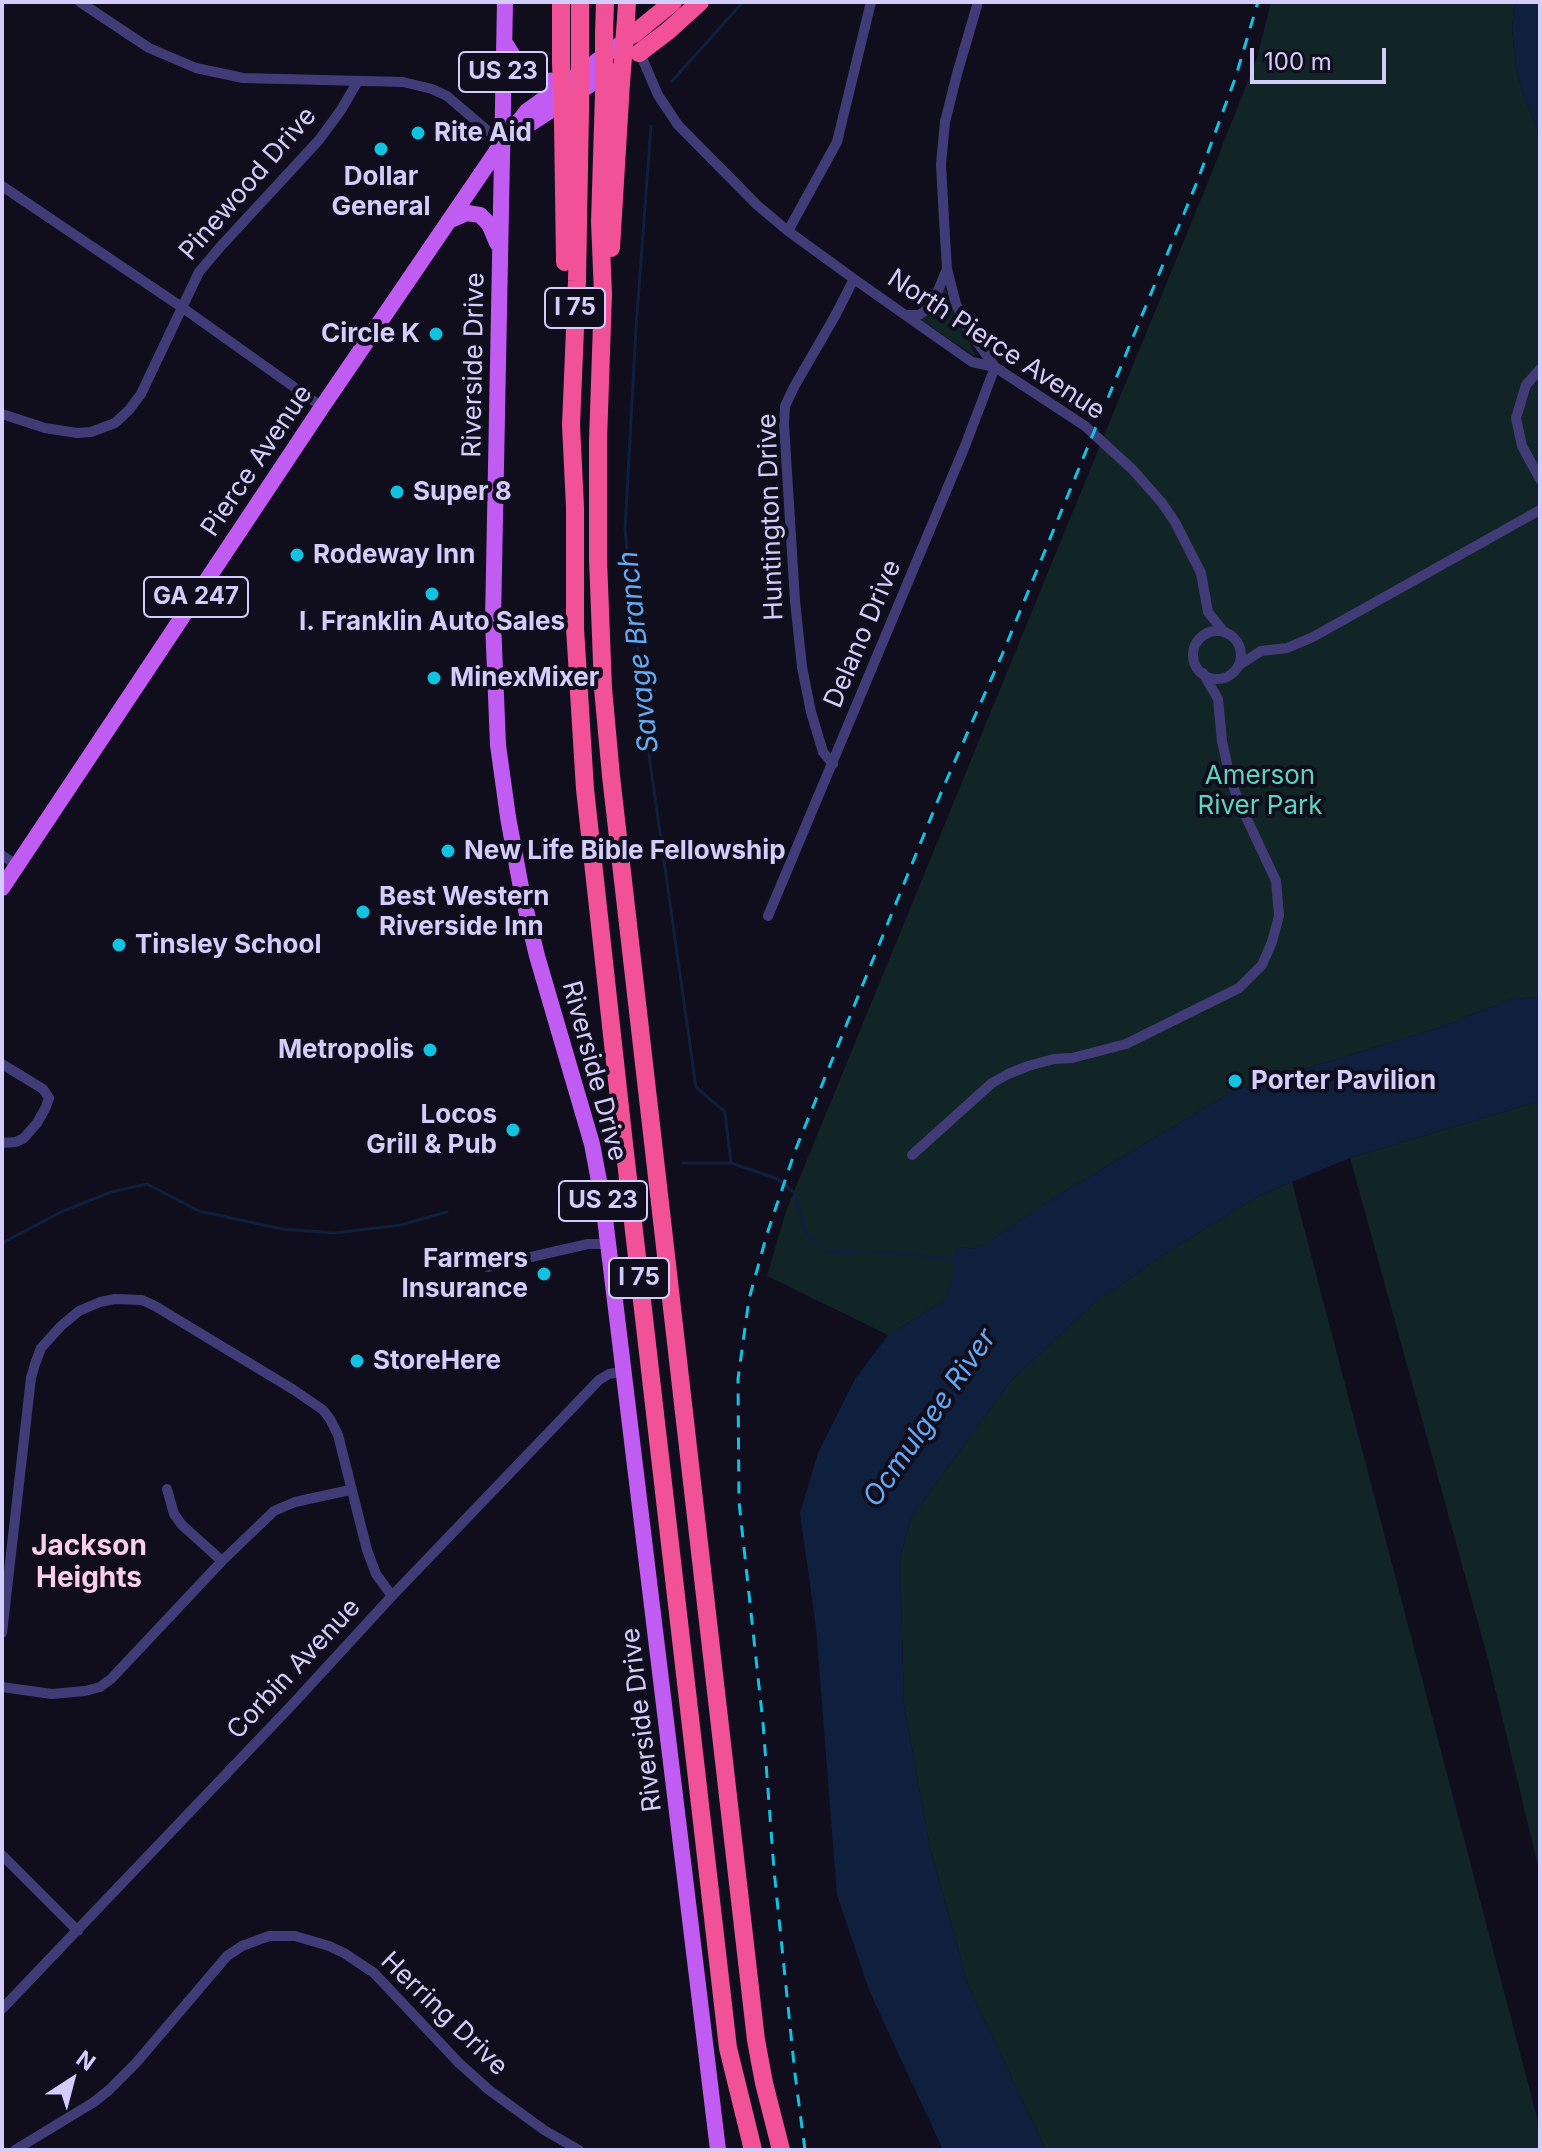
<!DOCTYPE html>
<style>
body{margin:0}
#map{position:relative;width:1542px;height:2152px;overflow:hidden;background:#100d1c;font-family:Inter,sans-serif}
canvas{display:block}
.frame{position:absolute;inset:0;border:4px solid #d4ccfb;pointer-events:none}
.north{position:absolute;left:32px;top:2040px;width:80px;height:80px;-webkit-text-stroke:6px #100d1c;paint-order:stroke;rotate:36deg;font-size:22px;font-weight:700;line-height:32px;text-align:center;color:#d4ccfb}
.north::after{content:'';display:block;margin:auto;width:28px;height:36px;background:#d4ccfb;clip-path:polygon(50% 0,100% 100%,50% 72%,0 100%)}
.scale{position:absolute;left:1250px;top:48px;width:136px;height:36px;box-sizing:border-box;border:4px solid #d4ccfb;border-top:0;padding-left:10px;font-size:24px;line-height:28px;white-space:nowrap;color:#d4ccfb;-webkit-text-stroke:6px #100d1c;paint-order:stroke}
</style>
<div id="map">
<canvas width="1542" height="2152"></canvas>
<div class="frame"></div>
<div class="north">N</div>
<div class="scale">100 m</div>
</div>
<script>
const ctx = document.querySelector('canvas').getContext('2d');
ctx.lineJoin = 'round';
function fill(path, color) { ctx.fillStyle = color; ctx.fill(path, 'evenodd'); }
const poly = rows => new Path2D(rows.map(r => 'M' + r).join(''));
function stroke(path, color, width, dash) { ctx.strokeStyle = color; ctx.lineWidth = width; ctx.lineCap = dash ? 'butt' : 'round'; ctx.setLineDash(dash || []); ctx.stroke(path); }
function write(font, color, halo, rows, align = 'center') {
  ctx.font = font + ' Inter,sans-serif'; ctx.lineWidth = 8; ctx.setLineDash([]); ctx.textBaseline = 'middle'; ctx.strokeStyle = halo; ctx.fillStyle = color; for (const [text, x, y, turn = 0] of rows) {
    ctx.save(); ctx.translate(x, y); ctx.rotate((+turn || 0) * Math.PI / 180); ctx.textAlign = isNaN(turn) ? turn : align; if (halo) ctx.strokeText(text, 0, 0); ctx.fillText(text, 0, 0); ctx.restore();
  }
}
fill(poly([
 [1271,2,1515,2,1512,27,1516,68,1523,94,1540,136,1540,997,1511,999,1444,1026,1233,1091,1055,1197,985,1244,972,1249,963,1247,944,1301,888,1335,767,1276,786,1211,1206,187,1257,58],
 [945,288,976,357,921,320,935,308],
 [1540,1101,1540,1874,1488,1659,1350,1158],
 [1292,1182,1540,2129,1540,2150,1046,2150,968,1985,930,1847,904,1705,900,1558,911,1518,1011,1381,1091,1306,1163,1255,1260,1195]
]), '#112526');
fill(poly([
 [1515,2,1540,2,1540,136,1523,94,1516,68,1512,27],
 [1540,997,1540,1101,1350,1158,1260,1195,1163,1255,1091,1306,1011,1381,911,1518,900,1558,904,1705,930,1847,968,1985,1046,2150,943,2150,869,1990,837,1895,816,1628,800,1513,818,1453,855,1379,888,1335,944,1301,953,1274,955,1249,963,1247,972,1249,985,1244,1055,1197,1233,1091,1444,1026,1511,999]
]), '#0f203e');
stroke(poly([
 [672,81,743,2],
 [651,126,636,328,625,530,650,762,696,1087,725,1112,731,1163],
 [683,1163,731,1163,778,1179,794,1193,806,1233,826,1251,910,1254,949,1260,958,1260],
 [2,1243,63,1211,111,1192,147,1184,199,1211,282,1229,334,1233,401,1225,447,1212]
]), '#0f203e', 3);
stroke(poly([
 [80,2,149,48,196,68,243,78,403,82,432,89,447,96,502,143],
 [978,2,957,74,945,122,941,164,944,220,947,269,956,304,968,329,995,367],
 [639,51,658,95,678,125,757,205,788,231,854,279,972,362,995,367,1085,426,1133,470,1162,503,1175,522,1201,573,1208,612,1224,632],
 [2,186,183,308,322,407],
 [788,231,837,142,871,2],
 [907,315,919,315,926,310,937,293,947,269],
 [1540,369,1526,385,1516,418,1522,446,1540,479],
 [2,414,45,428,77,433,91,432,115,423,129,410,141,394,199,272,221,246,319,140,341,110,358,81],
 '1193 655a24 24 0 1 1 48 0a24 24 0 1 1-48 0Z',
 [1239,665,1261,651,1287,648,1313,637,1540,510],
 [833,764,823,752,811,712,802,667,795,601,784,424,785,406,794,387,835,316,854,279],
 [2,855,18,866],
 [768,916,965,446,995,367],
 [2,1064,43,1089,49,1098,46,1107,37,1123,24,1138,16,1142,2,1143],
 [912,1155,992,1083,1008,1074,1028,1066,1054,1059,1072,1058,1126,1044,1239,988,1262,965,1272,942,1279,916,1276,881,1238,800,1229,773,1222,741,1218,699,1203,673],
 [487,1267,588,1244,609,1244],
 [167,1489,174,1514,182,1525,222,1561],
 [2,1633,31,1378,35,1364,41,1348,61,1326,79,1311,100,1302,115,1299,142,1300,155,1306,294,1390,323,1410,330,1419,338,1435,367,1550,376,1574,392,1596],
 [2,1687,52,1694,85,1691,100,1687,111,1679,222,1561,274,1511,295,1502,350,1490],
 [2,1855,78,1931],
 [2,2009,290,1707,392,1596,599,1380,609,1374,625,1371],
 [15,2150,94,2102,109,2090,136,2063,227,1956,242,1946,269,1936,295,1936,329,1946,344,1953,374,1973,459,2063,489,2090,544,2130,579,2150]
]), '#413c78', 10);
stroke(poly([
 [505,2,493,621,498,745,508,817,522,893,537,956,592,1144,603,1202,718,2150],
 [505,43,522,70,530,76,544,81,568,80],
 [513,135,611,71],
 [451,220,467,213,480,215,489,224,497,243],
 [2,888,322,407,502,143,527,111,633,35]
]), '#c15cf2', 16);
stroke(poly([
 [561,2,561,62],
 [626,19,627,2],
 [634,34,673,2],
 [604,35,605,2],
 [580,49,580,2],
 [639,53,668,31,700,2],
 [604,93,600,222,603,294,598,441,598,559,603,688,611,776,756,2040,764,2083,781,2150],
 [580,110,577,281,571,425,575,507,575,628,585,789,624,1144,728,2048,753,2150],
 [563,121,565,262],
 [611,248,621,83]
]), '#f15197', 18);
stroke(poly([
 [805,2150,795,2074,774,1870,763,1723,739,1502,738,1379,749,1299,767,1234,795,1151,943,788,1002,655,1197,182,1235,79,1258,2]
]), '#12c3e1', 3, [12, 10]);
stroke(poly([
 [604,35,604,93],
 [561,62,563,121],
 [621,83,626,19],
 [580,110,580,49]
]), '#f15197', 18);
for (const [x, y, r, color] of [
 [418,133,8,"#12c3e1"],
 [381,149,8,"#12c3e1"],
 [436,334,8,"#12c3e1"],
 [397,492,8,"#12c3e1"],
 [297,555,8,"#12c3e1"],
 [432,594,8,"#12c3e1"],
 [434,678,8,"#12c3e1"],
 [448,851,8,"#12c3e1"],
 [363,912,8,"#12c3e1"],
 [119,945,8,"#12c3e1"],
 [430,1050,8,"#12c3e1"],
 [1235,1081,8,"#12c3e1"],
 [513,1130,8,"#12c3e1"],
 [544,1274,8,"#12c3e1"],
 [357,1361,8,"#12c3e1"]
]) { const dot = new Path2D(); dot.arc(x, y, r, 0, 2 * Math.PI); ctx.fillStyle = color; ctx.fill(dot); stroke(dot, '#100d1c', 3); }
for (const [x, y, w] of [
 [503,72,88],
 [575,308,60],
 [196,597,104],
 [603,1201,88],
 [639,1278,60]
]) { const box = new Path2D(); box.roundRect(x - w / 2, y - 20, w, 40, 6); ctx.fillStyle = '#100d1c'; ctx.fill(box); stroke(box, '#d4ccfb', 2); }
write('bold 24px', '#d4ccfb', null, [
 ["US 23",503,72],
 ["I 75",575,308],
 ["GA 247",196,597],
 ["US 23",603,1201],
 ["I 75",639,1278]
]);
write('bold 26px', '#d4ccfb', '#100d1c', [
 ["Rite Aid",434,133],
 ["Dollar",381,177,"center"],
 ["General",381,207,"center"],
 ["Circle K",420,334,"right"],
 ["Super 8",413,492],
 ["Rodeway Inn",313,555],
 ["I. Franklin Auto Sales",432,622,"center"],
 ["MinexMixer",450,678],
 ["New Life Bible Fellowship",464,851],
 ["Best Western",379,897],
 ["Riverside Inn",379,927],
 ["Tinsley School",135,945],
 ["Metropolis",414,1050,"right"],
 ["Porter Pavilion",1251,1081],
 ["Locos",497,1115,"right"],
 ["Grill & Pub",497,1145,"right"],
 ["Farmers",528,1259,"right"],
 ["Insurance",528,1289,"right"],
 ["StoreHere",373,1361]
], 'left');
write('26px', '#d4ccfb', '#100d1c', [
 ["Pinewood Drive",248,184,-49],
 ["North Pierce Avenue",996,345,33],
 ["Riverside Drive",474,365,-89],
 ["Pierce Avenue",257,461,-56],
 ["Huntington Drive",771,517,-92],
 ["Delano Drive",863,634,-67],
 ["Riverside Drive",594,1071,75],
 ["Corbin Avenue",294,1669,-47],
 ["Riverside Drive",642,1720,-97],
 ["Herring Drive",444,2014,44]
]);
write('26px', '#5fd4bc', '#100d1c', [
 ["Amerson",1260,776],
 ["River Park",1260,806]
]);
write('italic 28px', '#63aaf3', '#100d1c', [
 ["Savage Branch",639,652,-96],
 ["Ocmulgee River",930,1418,-55]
]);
write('bold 28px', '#fbcee9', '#100d1c', [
 ["Jackson",89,1547],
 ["Heights",89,1579]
]);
</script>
